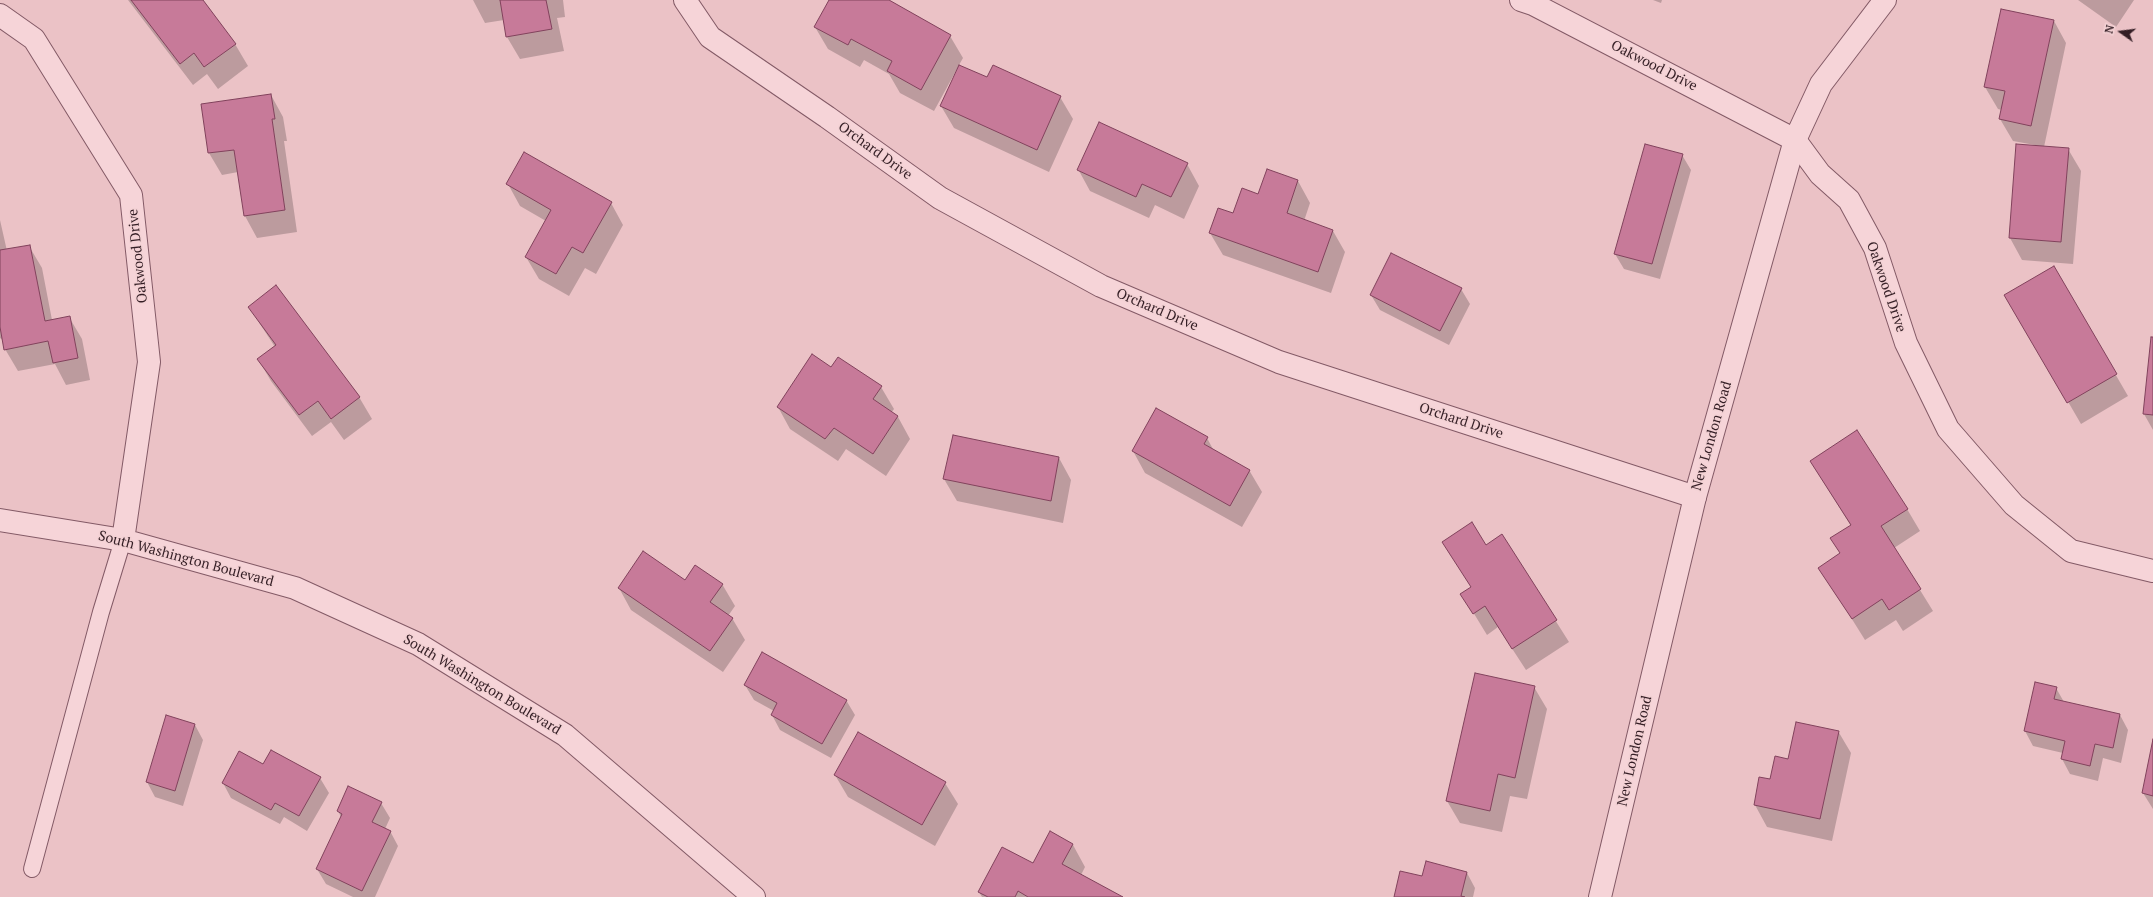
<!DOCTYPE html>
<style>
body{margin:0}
#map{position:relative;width:2153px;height:897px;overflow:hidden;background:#ebc2c6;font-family:"PT Serif",serif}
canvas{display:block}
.north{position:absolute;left:2101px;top:12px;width:40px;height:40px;-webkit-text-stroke:3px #f3d1d4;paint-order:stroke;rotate:284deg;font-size:11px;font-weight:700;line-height:16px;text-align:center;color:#341e25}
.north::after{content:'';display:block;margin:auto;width:14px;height:18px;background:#341e25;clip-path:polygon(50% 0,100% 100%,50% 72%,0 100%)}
</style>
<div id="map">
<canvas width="2153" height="897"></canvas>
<div class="north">N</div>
</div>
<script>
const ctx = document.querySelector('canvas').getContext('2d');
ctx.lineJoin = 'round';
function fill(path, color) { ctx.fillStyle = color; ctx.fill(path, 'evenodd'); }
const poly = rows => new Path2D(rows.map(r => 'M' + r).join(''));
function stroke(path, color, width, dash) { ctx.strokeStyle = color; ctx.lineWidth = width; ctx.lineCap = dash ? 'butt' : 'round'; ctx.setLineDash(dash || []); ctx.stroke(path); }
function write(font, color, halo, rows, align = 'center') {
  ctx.font = font + ' "PT Serif",serif'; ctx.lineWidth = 3; ctx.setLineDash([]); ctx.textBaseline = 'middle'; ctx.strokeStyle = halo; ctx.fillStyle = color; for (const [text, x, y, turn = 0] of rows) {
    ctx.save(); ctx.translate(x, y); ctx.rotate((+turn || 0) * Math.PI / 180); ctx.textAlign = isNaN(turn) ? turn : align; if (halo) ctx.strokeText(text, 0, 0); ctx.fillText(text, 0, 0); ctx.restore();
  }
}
fill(poly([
 [128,0,202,0,235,44,248,66,218,89,207,74,193,85],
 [473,0,563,0,565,17,557,18,564,51,520,59,507,37,504,20,485,23],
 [830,0,886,0,950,36,963,58,959,65,987,78,1060,97,1073,119,1049,172,954,128,941,106,958,70,957,69,934,111,900,93,889,74,864,60,860,67,828,49,815,27],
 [1653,0,1662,0,1661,3],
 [2078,0,2134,0,2116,27],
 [2054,21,2066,43,2044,147,2068,149,2081,171,2073,264,2022,260,2010,238,2017,145,2035,145,2013,141,2000,119,2002,110,1998,109,1985,87],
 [271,95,283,117,287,141,284,141,297,232,257,238,245,216,238,172,222,175,209,153,202,105],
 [1682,155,1691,170,1660,279,1624,269,1615,254],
 [1187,164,1199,186,1184,219,1155,205,1149,218,1090,191,1078,169],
 [1298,181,1310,203,1304,221,1333,231,1345,252,1331,293,1223,255,1210,233,1234,214],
 [508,184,611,203,623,225,596,274,585,268,569,296,539,279,526,257,546,221,520,206],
 [0,220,7,251,29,246,42,268,52,320,69,317,82,339,90,380,66,385,55,364,18,371,5,349,4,341,0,338],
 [2053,267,2128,396,2081,424,2006,295],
 [1461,289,1470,304,1449,345,1380,310,1371,295],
 [249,307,359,397,372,419,344,440,331,422,312,436,271,381,258,359,275,347],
 [2153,338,2153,430,2144,414],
 [831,369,881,387,894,409,891,413,898,417,910,439,886,476,846,449,838,461,790,429,778,407],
 [1207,438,1214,451,1249,470,1262,492,1242,527,1145,473,1133,451],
 [1059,458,1071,480,1063,523,957,501,944,479],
 [1811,462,1907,509,1920,531,1894,548,1933,611,1903,631,1896,620,1865,640,1820,568,1841,554,1851,526],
 [1502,536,1569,642,1526,670,1498,627,1487,635,1462,594,1472,588],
 [685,581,722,584,735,606,728,616,732,618,745,640,723,672,631,610,619,588],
 [745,685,846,700,855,715,831,758,780,730,772,715,774,711,754,700],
 [1534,687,1547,709,1527,799,1510,796,1502,832,1460,823,1447,801],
 [2056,688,2064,702,2120,715,2128,730,2121,763,2103,758,2098,781,2070,774,2062,759,2063,753,2033,746,2025,731],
 [195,725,203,740,183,806,155,797,147,782],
 [1838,731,1851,753,1832,841,1767,827,1755,805,1789,760],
 [2153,743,2153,809,2143,793],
 [264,766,320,778,329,793,307,831,284,817,280,824,231,798,223,783],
 [835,775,945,783,958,804,935,846,848,797],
 [381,803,390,818,385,829,390,831,398,846,375,897,353,897,326,884,317,869,341,817,338,811],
 [1050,833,1073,845,1085,867,1081,875,1121,897,982,897,979,892,1033,865],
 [1467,873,1475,888,1473,897,1395,897,1423,877]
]), '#0003');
const building = poly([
 [131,0,203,0,236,44,204,67,194,53,180,64,131,0],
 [500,0,546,0,552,29,506,37,500,0],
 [829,0,889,0,951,35,921,90,887,71,892,61,851,39,848,45,814,27,829,0],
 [2001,9,2054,20,2031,126,1999,119,2005,91,1984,87,2001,9],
 [959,65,987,77,993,65,1061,96,1037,150,940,106,959,65],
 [271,94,275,119,272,119,285,210,244,216,234,150,208,153,201,104,271,94],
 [1099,122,1188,163,1171,197,1142,184,1136,197,1077,170,1099,122],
 [1645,144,1683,154,1652,264,1614,254,1645,144],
 [2016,144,2069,148,2061,242,2009,238,2016,144],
 [524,152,612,202,583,253,572,247,556,274,525,257,551,210,506,184,524,152],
 [1267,169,1298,180,1287,213,1333,230,1318,272,1209,233,1218,208,1233,213,1242,188,1258,194,1267,169],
 [30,245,45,321,70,316,78,358,53,363,48,341,4,350,0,327,0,250,30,245],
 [1391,253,1462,288,1440,331,1370,295,1391,253],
 [2054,266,2117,374,2067,403,2004,295,2054,266],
 [276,285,360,397,331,419,318,401,299,415,257,359,276,345,248,307,276,285],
 [2151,337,2153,337,2153,415,2143,414,2151,337],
 [812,354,831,367,838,357,882,386,873,399,898,416,873,454,834,428,825,439,777,407,812,354],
 [1156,408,1208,437,1204,444,1250,470,1230,506,1132,451,1156,408],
 [1857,430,1908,509,1881,526,1921,589,1889,610,1882,599,1852,619,1818,568,1840,553,1830,538,1851,525,1810,461,1857,430],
 [953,435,1059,457,1051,501,943,479,953,435],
 [1472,522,1486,545,1502,534,1557,620,1512,649,1485,606,1473,614,1460,594,1471,587,1442,542,1472,522],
 [643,551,685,580,695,565,723,584,710,602,733,618,710,651,618,588,643,551],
 [762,652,847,700,822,744,771,715,777,703,744,685,762,652],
 [1475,673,1535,686,1515,778,1498,774,1490,811,1446,801,1475,673],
 [2035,682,2057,687,2054,699,2120,714,2113,748,2095,744,2090,766,2061,759,2065,741,2024,731,2035,682],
 [166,715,195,724,175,791,146,782,166,715],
 [1796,722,1839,731,1820,819,1754,805,1759,777,1770,779,1775,756,1788,759,1796,722],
 [858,732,946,782,922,825,834,775,858,732],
 [2153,739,2153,796,2142,793,2153,739],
 [271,750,321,777,299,816,275,803,271,810,222,783,239,751,263,764,271,750],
 [348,786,382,802,372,822,391,831,362,891,316,869,342,814,337,811,348,786],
 [1050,831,1073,844,1062,864,1123,897,1028,897,1018,891,1015,897,988,897,978,892,1002,847,1033,863,1050,831],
 [1426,861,1467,872,1461,896,1465,897,1394,897,1400,871,1422,876,1426,861]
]);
fill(building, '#c77a99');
stroke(building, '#81425c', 1);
const service = poly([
 [32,869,101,612,123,540]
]);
const minor = poly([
 [685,0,710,37,827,117,940,198,1101,286,1279,362,1695,497],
 [1521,0,1533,4,1795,140,1820,174,1849,200,1875,248,1906,343,1948,429,2014,505,2071,551,2153,571],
 [0,15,34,39,131,195,149,362,123,540,295,588,418,644,565,735,754,897]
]);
const tertiary = poly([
 [0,520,123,540],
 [1600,897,1695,497,1795,140,1821,84,1885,0]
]);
stroke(service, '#835a66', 18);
stroke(minor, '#835a66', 24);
stroke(tertiary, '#835a66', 24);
stroke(service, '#f6d4d8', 16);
stroke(minor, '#f6d4d8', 22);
stroke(tertiary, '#f6d4d8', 22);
write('14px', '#341e25', '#f3d1d4', [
 ["Oakwood Drive",1654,66,27],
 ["Orchard Drive",875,151,36],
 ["Oakwood Drive",138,256,-96],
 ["Oakwood Drive",1886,287,71],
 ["Orchard Drive",1157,310,23],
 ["Orchard Drive",1461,421,18],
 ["New London Road",1712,436,-74],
 ["South Washington Boulevard",186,559,15],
 ["South Washington Boulevard",482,685,31],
 ["New London Road",1635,751,-77]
]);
</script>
